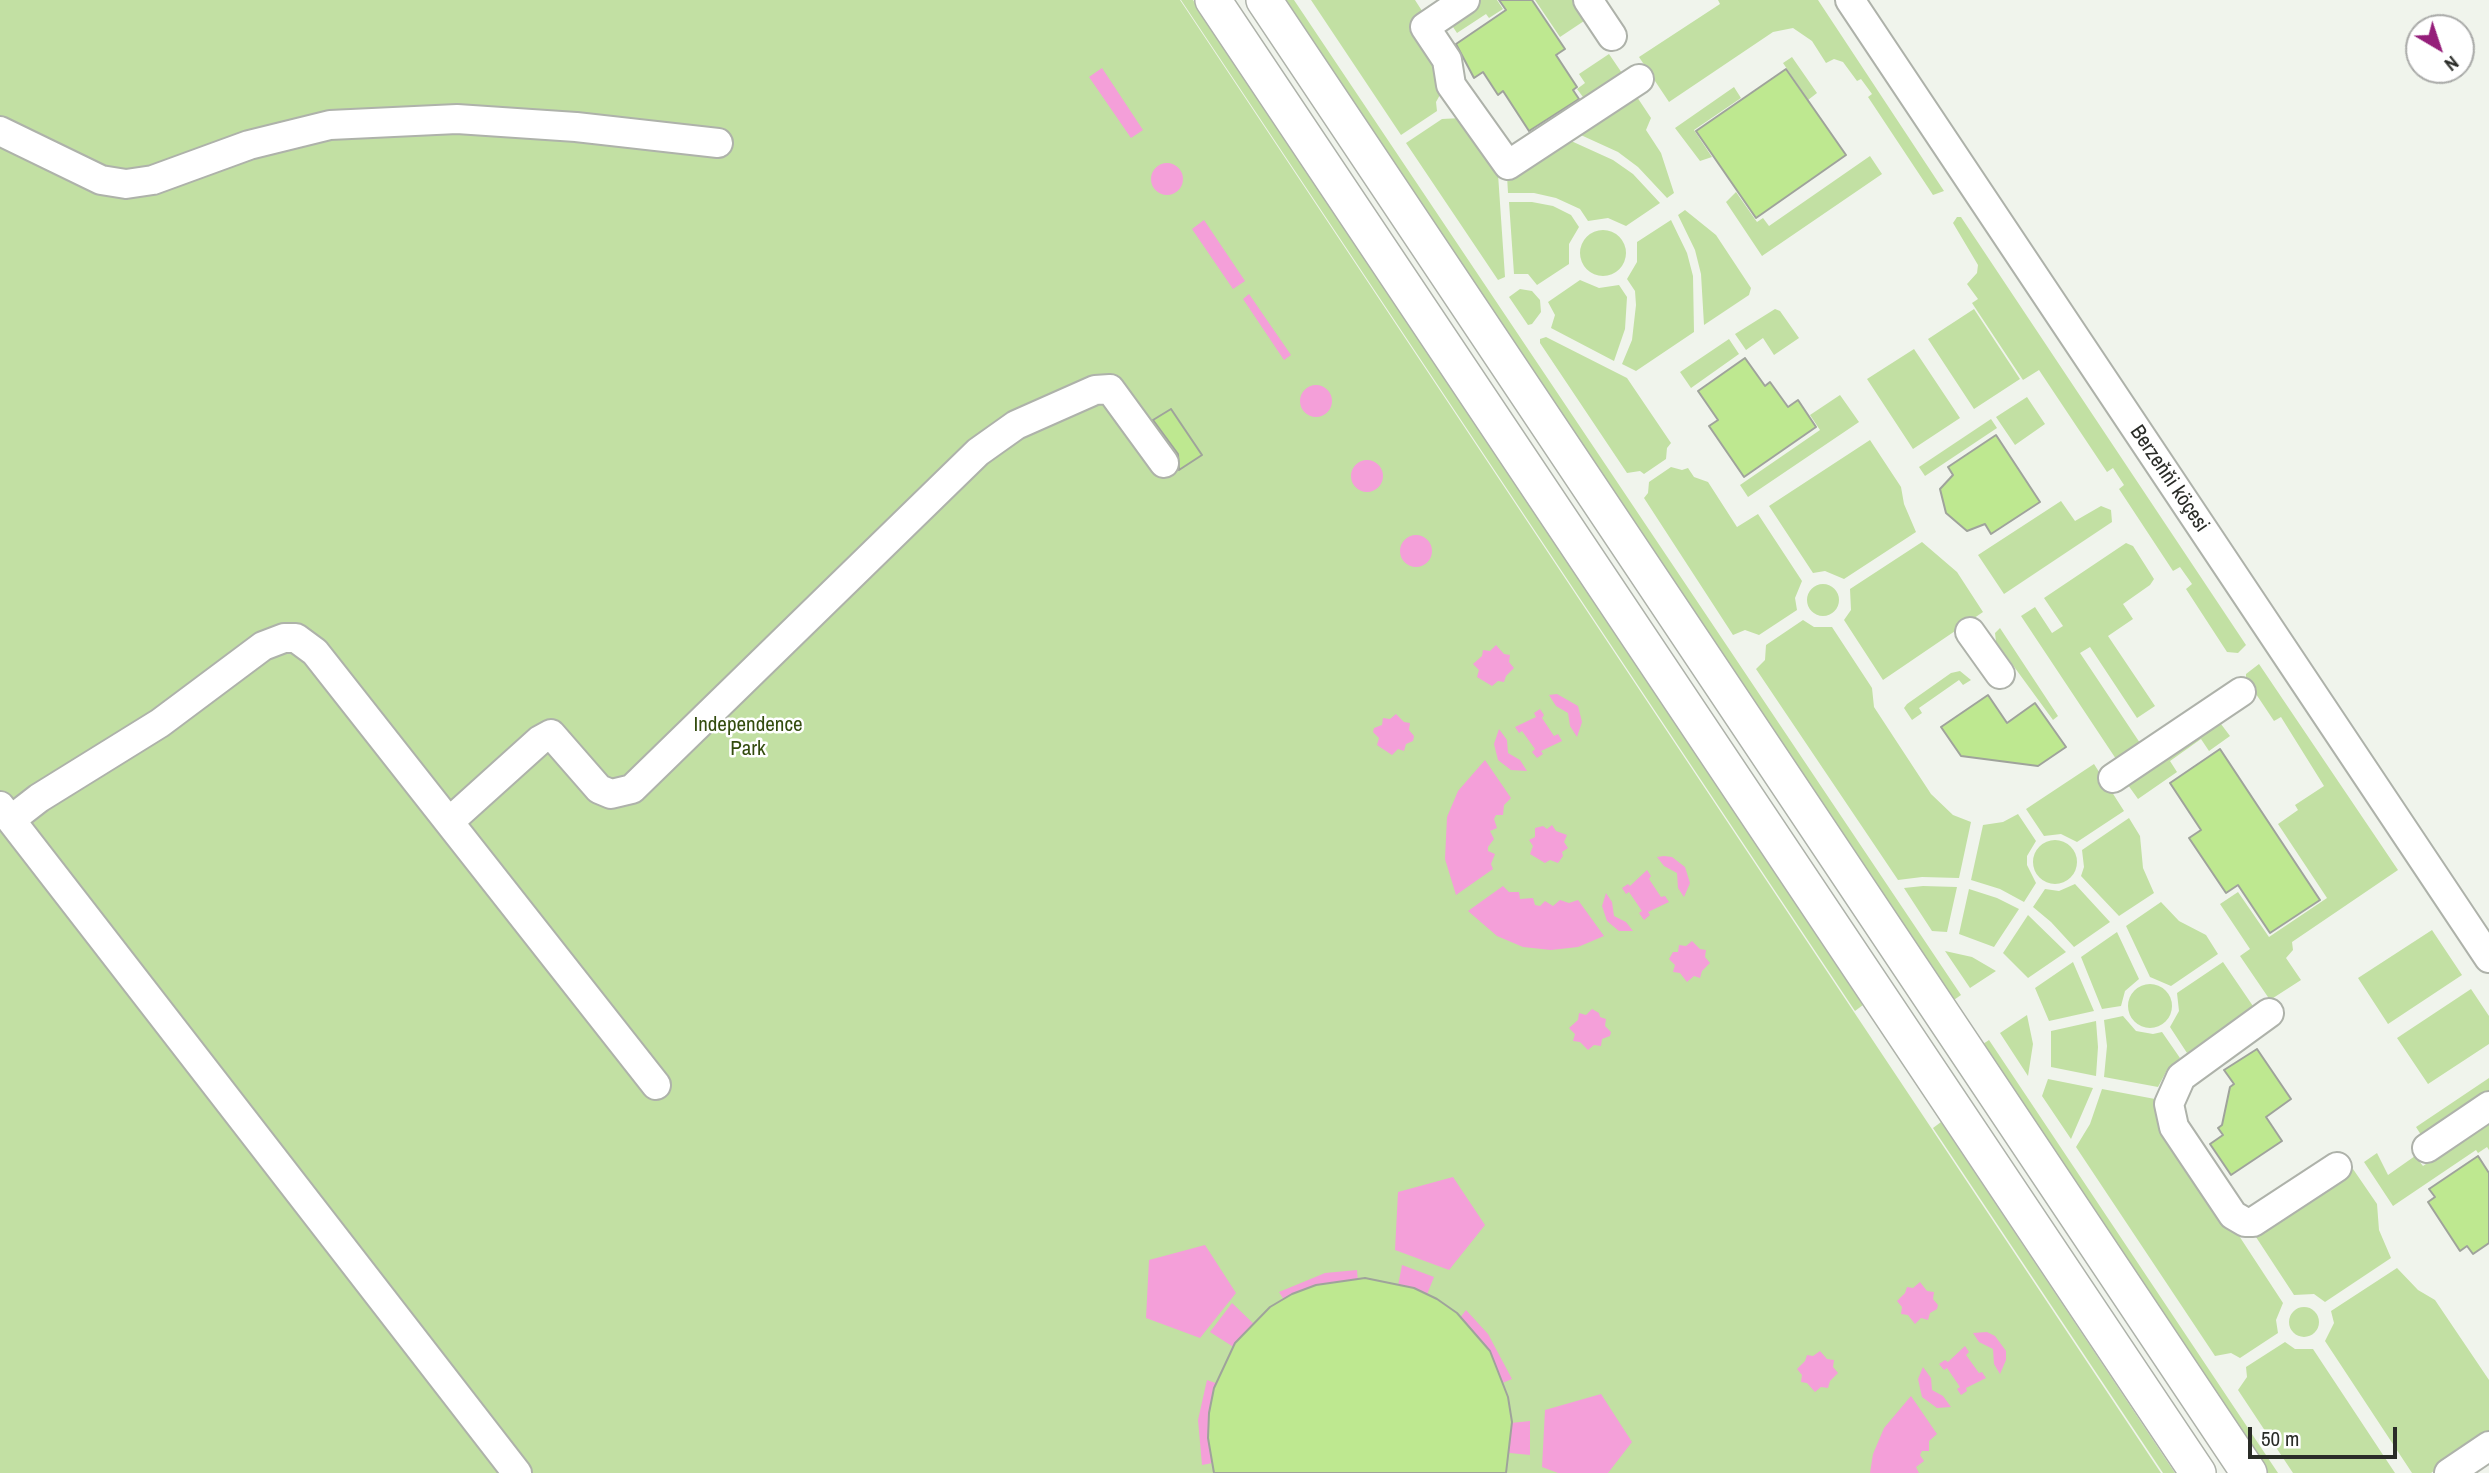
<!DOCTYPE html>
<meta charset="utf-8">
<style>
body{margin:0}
#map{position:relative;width:2489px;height:1473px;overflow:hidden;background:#f0f4ec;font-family:"Archivo Narrow",sans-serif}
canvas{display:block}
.north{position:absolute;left:2405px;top:14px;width:70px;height:70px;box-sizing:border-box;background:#fff;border:2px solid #aaaba9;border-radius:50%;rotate:141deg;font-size:19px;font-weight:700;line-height:28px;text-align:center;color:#2a2c28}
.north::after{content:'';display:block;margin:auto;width:24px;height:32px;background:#951e7a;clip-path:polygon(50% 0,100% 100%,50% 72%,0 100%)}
.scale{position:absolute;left:2248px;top:1427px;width:149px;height:32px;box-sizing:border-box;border:4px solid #2a2c28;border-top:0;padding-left:9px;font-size:21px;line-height:24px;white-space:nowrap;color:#2a2c28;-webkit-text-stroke:5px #fff;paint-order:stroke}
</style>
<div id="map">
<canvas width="2489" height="1473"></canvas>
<div class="north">N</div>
<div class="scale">50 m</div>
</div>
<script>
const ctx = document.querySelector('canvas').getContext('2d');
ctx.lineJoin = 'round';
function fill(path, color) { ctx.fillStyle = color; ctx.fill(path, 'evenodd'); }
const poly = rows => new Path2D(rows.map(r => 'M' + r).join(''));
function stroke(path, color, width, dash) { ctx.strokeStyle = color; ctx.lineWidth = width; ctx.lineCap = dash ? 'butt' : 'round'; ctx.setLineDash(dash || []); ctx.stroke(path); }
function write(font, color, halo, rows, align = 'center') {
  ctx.font = font + ' "Archivo Narrow",sans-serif'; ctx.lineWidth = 5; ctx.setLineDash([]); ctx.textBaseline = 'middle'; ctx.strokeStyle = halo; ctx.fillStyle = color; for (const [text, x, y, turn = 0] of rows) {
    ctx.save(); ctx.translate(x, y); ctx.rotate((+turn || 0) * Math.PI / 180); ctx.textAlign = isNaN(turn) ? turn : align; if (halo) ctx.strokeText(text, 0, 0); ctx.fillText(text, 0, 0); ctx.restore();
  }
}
fill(poly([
 [0,0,1180,0,2161,1473,0,1473],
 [1181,0,1193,0,1863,1005,1855,1011],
 [1281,0,1294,0,1961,995,1951,1002],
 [1311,0,1415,0,1426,17,1410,29,1437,69,1441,93,1436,102,1437,111,1401,135],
 [1480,0,1497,0,1503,9,1489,18,1486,14,1457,33,1449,21],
 [1535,0,1579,0,1590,17,1560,37],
 [1718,0,1818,0,1944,191,1933,195,1868,97,1872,94,1861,79,1857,81,1843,62,1834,59,1826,63,1812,41,1793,28,1773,32,1669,102,1639,57,1720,4],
 [1609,54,1624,76,1586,101,1577,89,1585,83,1579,74],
 [1792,57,1817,93,1808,100,1783,63],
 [1734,87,1741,98,1694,130,1712,157,1700,161,1675,128],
 [1633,91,1651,118,1646,130,1661,153,1674,193,1667,198,1638,167,1618,152,1572,131],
 [1461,118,1498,174,1505,277,1498,280,1406,143,1442,119],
 [1569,140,1613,160,1633,174,1660,203,1626,226,1608,218,1588,221,1580,209,1556,198,1534,193,1508,193,1507,176],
 [1870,156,1882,174,1762,256,1726,202,1736,192,1757,222,1763,218,1769,226],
 [1509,202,1532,202,1553,206,1571,215,1579,227,1569,244,1569,264,1537,285,1528,274,1514,274],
 [1685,210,1716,235,1751,288,1749,295,1704,325,1701,274,1695,250,1678,215],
 [1957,217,1961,217,2246,645,2238,653,2227,652,2186,589,2192,584,2180,567,2173,571,2119,489,2124,485,2113,468,2107,472,2039,370,2023,380,1972,303,1978,299,1967,284,1977,273,1978,265,1953,223],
 [1671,220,1687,253,1693,276,1694,332,1636,371,1622,364,1632,340,1636,305,1635,291,1627,279,1637,262,1637,242],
 '1580 253a23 23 0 1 1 46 0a23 23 0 1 1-46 0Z',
 [1580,280,1599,288,1619,285,1627,297,1625,329,1614,361,1551,328,1555,315,1548,302],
 [1520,289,1532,291,1540,300,1541,312,1532,324,1528,325,1509,297],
 [1775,309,1780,311,1799,338,1774,355,1763,338,1746,350,1735,334],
 [1974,309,2020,379,1974,409,1928,339],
 [1546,337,1627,378,1671,443,1667,448,1666,459,1644,474,1640,471,1627,473,1540,343,1540,339],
 [1729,339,1739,354,1691,388,1680,372],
 [1914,349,1960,418,1913,449,1867,379],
 [1840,395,1859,422,1748,497,1740,485,1820,430,1810,415],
 [2027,397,2045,424,2015,445,1996,417],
 [1991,419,1997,428,1925,476,1919,467],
 [1870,440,1901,487,1904,504,1916,532,1844,579,1825,571,1813,573,1769,506],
 [1671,467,1682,470,1688,468,1694,477,1708,482,1737,527,1758,514,1802,581,1795,598,1797,610,1759,635,1745,630,1733,635,1644,498,1648,493,1649,482],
 [2061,501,2075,521,2101,506,2111,510,2112,522,2004,594,1978,555],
 [1922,542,1957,572,1983,612,1883,680,1844,620,1851,610,1850,589],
 [2126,543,2133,546,2154,579,2150,585,2123,604,2133,619,2108,636,2155,706,2137,718,2090,647,2080,653,2142,746,2118,762,2021,616,2035,607,2052,633,2063,626,2044,598],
 '1807 600a16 16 0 1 1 32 0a16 16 0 1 1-32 0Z',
 [1803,620,1814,627,1832,627,1872,688,1874,707,1931,794,1953,815,1971,822,1959,878,1922,877,1898,880,1756,669,1765,660,1766,645],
 [2000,628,2058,716,2053,720,1996,642,1995,633],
 [2259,664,2398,870,2292,942,2293,950,2286,958,2301,980,2270,1000,2240,956,2250,949,2220,904,2238,892,2269,937,2327,898,2278,824,2298,810,2295,805,2324,786,2281,717,2274,721,2246,679,2246,674],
 [1960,671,1971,680,1963,685,1959,680,1919,708,1922,713,1912,720,1904,708,1907,704,1951,673],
 [2234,706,2238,712,2221,724,2230,736,2209,751,2201,739,2170,761,2177,772,2138,799,2128,785,2129,778],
 [2094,764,2124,811,2077,842,2061,834,2044,836,2026,809],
 [2018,814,2036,841,2027,856,2027,865,2036,883,2024,902,2000,889,1971,880,1983,825,2003,822],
 [2129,818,2140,836,2143,868,2154,893,2119,916,2081,876,2084,867,2082,850],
 '2033 862a22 22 0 1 1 44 0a22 22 0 1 1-44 0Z',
 [2075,884,2110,922,2074,947,2051,922,2033,907,2045,889,2059,891],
 [1923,886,1957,887,1947,932,1932,931,1904,888],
 [1969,889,1997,898,2019,909,1994,947,1959,934],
 [2161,902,2179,921,2206,935,2218,954,2171,986,2150,977,2126,926],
 [2028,915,2066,952,2028,978,2003,953],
 [2432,930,2462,975,2388,1024,2358,978],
 [2117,932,2139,979,2125,991,2121,1006,2102,1009,2081,957],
 [1945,951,1972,957,1996,971,1970,988],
 [2073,962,2094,1011,2049,1021,2035,988],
 [2223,962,2255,1009,2187,1053,2170,1027,2179,1011,2177,993],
 '2128 1006a22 22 0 1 1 44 0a22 22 0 1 1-44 0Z',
 [2471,989,2489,1016,2489,1044,2428,1084,2397,1038],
 [2027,1015,2033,1044,2028,1076,2000,1033],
 [2123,1016,2136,1031,2153,1034,2162,1032,2180,1058,2167,1070,2158,1087,2104,1077,2107,1046,2104,1020],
 [2096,1021,2098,1047,2096,1076,2051,1067,2051,1031],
 [1989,1040,2278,1473,2266,1473,1980,1046],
 [2489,1078,2489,1093,2423,1138,2416,1127],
 [2048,1079,2093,1088,2071,1139,2042,1096],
 [2102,1089,2155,1099,2157,1121,2165,1140,2198,1190,2230,1222,2283,1303,2276,1320,2278,1333,2240,1358,2231,1353,2215,1356,2076,1147,2090,1124],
 [1941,1122,2175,1473,2163,1473,1933,1128],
 [2489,1122,2489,1150,2487,1147,2478,1153,2476,1150,2393,1206,2364,1162,2377,1153,2388,1175,2415,1156,2423,1166],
 [2353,1169,2377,1204,2379,1230,2391,1258,2325,1302,2314,1294,2294,1295,2254,1234],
 [2397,1268,2418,1290,2435,1300,2489,1380,2489,1435,2431,1473,2412,1473,2325,1341,2334,1323,2331,1311],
 '2289 1322a15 15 0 1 1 30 0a15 15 0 1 1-30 0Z',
 [2285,1342,2295,1349,2313,1349,2395,1473,2293,1473,2238,1390,2247,1377,2246,1367]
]), '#c2e0a3');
fill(poly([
 [1102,68,1143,130,1131,138,1089,77],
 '1151 179a16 16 0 1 1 32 0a16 16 0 1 1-32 0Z',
 [1204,220,1245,281,1233,289,1192,229],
 [1249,294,1291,355,1284,360,1243,299],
 '1300 401a16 16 0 1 1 32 0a16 16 0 1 1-32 0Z',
 '1351 476a16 16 0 1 1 32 0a16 16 0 1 1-32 0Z',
 '1400 551a16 16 0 1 1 32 0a16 16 0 1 1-32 0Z',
 [1496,645,1504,654,1510,655,1509,662,1514,668,1506,676,1504,682,1498,681,1492,686,1477,677,1479,670,1473,664,1482,656,1483,650,1490,651],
 [1557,694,1578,706,1582,722,1577,737,1570,726,1568,713,1556,706,1549,695],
 [1540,709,1544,715,1542,718,1554,736,1558,734,1562,741,1541,751,1543,754,1537,758,1532,752,1535,749,1522,731,1519,733,1515,727,1536,717,1534,713],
 [1396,714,1404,722,1410,723,1409,730,1414,736,1413,741,1406,744,1404,751,1398,749,1392,755,1377,745,1379,738,1373,732,1374,728,1382,725,1383,718,1390,719],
 [1499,729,1507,740,1508,753,1520,760,1527,771,1511,770,1498,760,1494,744],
 [1485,760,1511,798,1504,805,1503,815,1496,815,1494,819,1497,828,1490,831,1494,839,1488,847,1488,851,1495,854,1491,864,1493,869,1456,895,1445,859,1447,817,1458,791],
 [1552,825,1556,831,1567,835,1564,842,1568,848,1562,852,1563,856,1558,863,1550,860,1545,863,1530,854,1533,846,1529,840,1535,837,1535,828,1543,826,1547,829],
 [1664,856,1672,857,1685,867,1690,883,1684,897,1678,888,1677,873,1664,866,1657,857],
 [1647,870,1651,876,1649,879,1661,897,1665,896,1669,902,1648,912,1650,915,1644,920,1639,913,1642,911,1629,892,1626,894,1622,888,1628,884,1630,886],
 [1503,886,1509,892,1519,892,1520,899,1533,898,1535,905,1540,906,1545,901,1553,906,1560,900,1569,903,1578,900,1604,936,1578,947,1551,950,1523,947,1497,936,1468,911],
 [1606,893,1612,902,1614,916,1626,922,1633,931,1619,931,1607,921,1602,906],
 [1692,941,1700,949,1706,950,1705,957,1710,963,1702,971,1700,978,1694,976,1687,982,1680,973,1673,972,1675,965,1669,959,1673,952,1678,952,1679,945,1686,946],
 [1592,1009,1599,1013,1600,1017,1606,1019,1605,1026,1611,1032,1610,1036,1602,1039,1601,1046,1594,1045,1588,1050,1580,1042,1573,1041,1575,1034,1569,1028,1578,1020,1579,1013,1586,1015],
 [1453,1177,1485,1225,1449,1270,1395,1250,1398,1192],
 [1205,1245,1236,1293,1200,1338,1146,1318,1149,1260],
 [1402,1265,1434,1277,1410,1337,1390,1328],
 [1357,1270,1362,1335,1314,1347,1279,1292,1325,1273],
 [1920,1282,1927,1291,1934,1292,1933,1299,1938,1305,1937,1309,1930,1313,1928,1320,1921,1318,1915,1324,1908,1315,1901,1314,1902,1307,1897,1301,1905,1293,1907,1287,1913,1288],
 [1232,1303,1285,1354,1271,1371,1210,1332],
 [1466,1310,1488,1334,1512,1379,1456,1402,1429,1359],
 [1987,1332,1995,1336,2006,1351,2006,1360,2000,1374,1994,1364,1993,1349,1979,1342,1973,1333],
 [1965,1346,1969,1352,1966,1355,1979,1373,1982,1372,1986,1378,1966,1388,1967,1391,1961,1395,1957,1389,1960,1387,1947,1368,1944,1370,1939,1364,1945,1360,1948,1362],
 [1820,1351,1827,1359,1834,1360,1833,1367,1838,1373,1830,1381,1828,1388,1821,1387,1815,1392,1807,1383,1801,1382,1802,1375,1797,1369,1805,1361,1807,1355,1813,1356],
 [1923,1367,1931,1378,1932,1390,1943,1396,1951,1407,1937,1408,1922,1397,1918,1379],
 [1207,1380,1271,1403,1269,1452,1202,1465,1198,1420],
 [1601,1394,1632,1442,1608,1473,1558,1473,1542,1467,1545,1410],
 [1911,1396,1937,1434,1929,1441,1929,1451,1922,1451,1920,1455,1924,1461,1916,1467,1919,1473,1870,1473,1873,1454,1884,1428],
 [1530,1421,1530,1455,1470,1449,1472,1427]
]), '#f49fd9');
const building = poly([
 [1499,0,1532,0,1565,49,1556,55,1577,87,1573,90,1579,99,1529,131,1503,91,1498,95,1483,72,1474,78,1456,44,1506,10,1499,0],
 [1786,69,1846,155,1756,218,1696,131,1786,69],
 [1745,358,1765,386,1770,382,1788,407,1798,400,1816,427,1744,477,1709,426,1718,420,1698,391,1745,358],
 [1171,409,1202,455,1179,470,1178,454,1153,420,1171,409],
 [1996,435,2040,502,1991,534,1985,524,1967,531,1946,513,1940,489,1953,475,1948,467,1996,435],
 [1988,695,2007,723,2035,703,2066,747,2038,766,1961,756,1941,727,1988,695],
 [2220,749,2320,900,2270,933,2238,885,2226,893,2189,838,2201,830,2170,783,2220,749],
 [2257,1049,2291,1099,2266,1117,2282,1141,2231,1175,2210,1144,2223,1135,2218,1128,2222,1125,2230,1087,2234,1084,2224,1070,2257,1049],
 [2478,1156,2489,1173,2489,1243,2473,1254,2467,1246,2460,1251,2428,1202,2435,1197,2429,1189,2478,1156],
 [1365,1278,1414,1288,1437,1299,1457,1313,1490,1351,1508,1397,1512,1422,1506,1473,1214,1473,1208,1438,1209,1413,1214,1388,1235,1343,1270,1307,1292,1294,1316,1285,1365,1278]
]);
fill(building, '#bee890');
stroke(building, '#9fa39b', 2);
const minor = poly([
 [1465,0,1425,27,1447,60,1451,85,1508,165,1639,79],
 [1588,0,1612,36],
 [1850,0,2489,958],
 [0,131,101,180,126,184,153,180,249,145,330,125,457,119,576,127,718,143],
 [1970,632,2000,674],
 [2113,778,2241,692],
 [0,806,517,1473],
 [12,819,39,798,160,723,263,646,284,638,296,638,315,652,656,1085],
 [449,822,540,740,551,734,599,789,611,794,632,789,978,452,1016,425,1095,390,1110,389,1164,463],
 [2269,1013,2181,1077,2169,1104,2174,1127,2233,1215,2245,1222,2253,1222,2337,1167],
 [2427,1148,2489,1106],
 [2449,1473,2489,1446]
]);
const major = poly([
 [1213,0,2198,1473],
 [1264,0,2249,1473]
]);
stroke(minor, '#aeb2aa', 32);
stroke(major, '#aeb2aa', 38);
stroke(minor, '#fff', 28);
stroke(major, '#fff', 35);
write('21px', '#2a2c28', '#fff', [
 ["Berzeňňi köçesi",2169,479,56]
]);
write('21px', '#334c0e', '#fff', [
 ["Independence",748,725],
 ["Park",748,749]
]);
</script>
